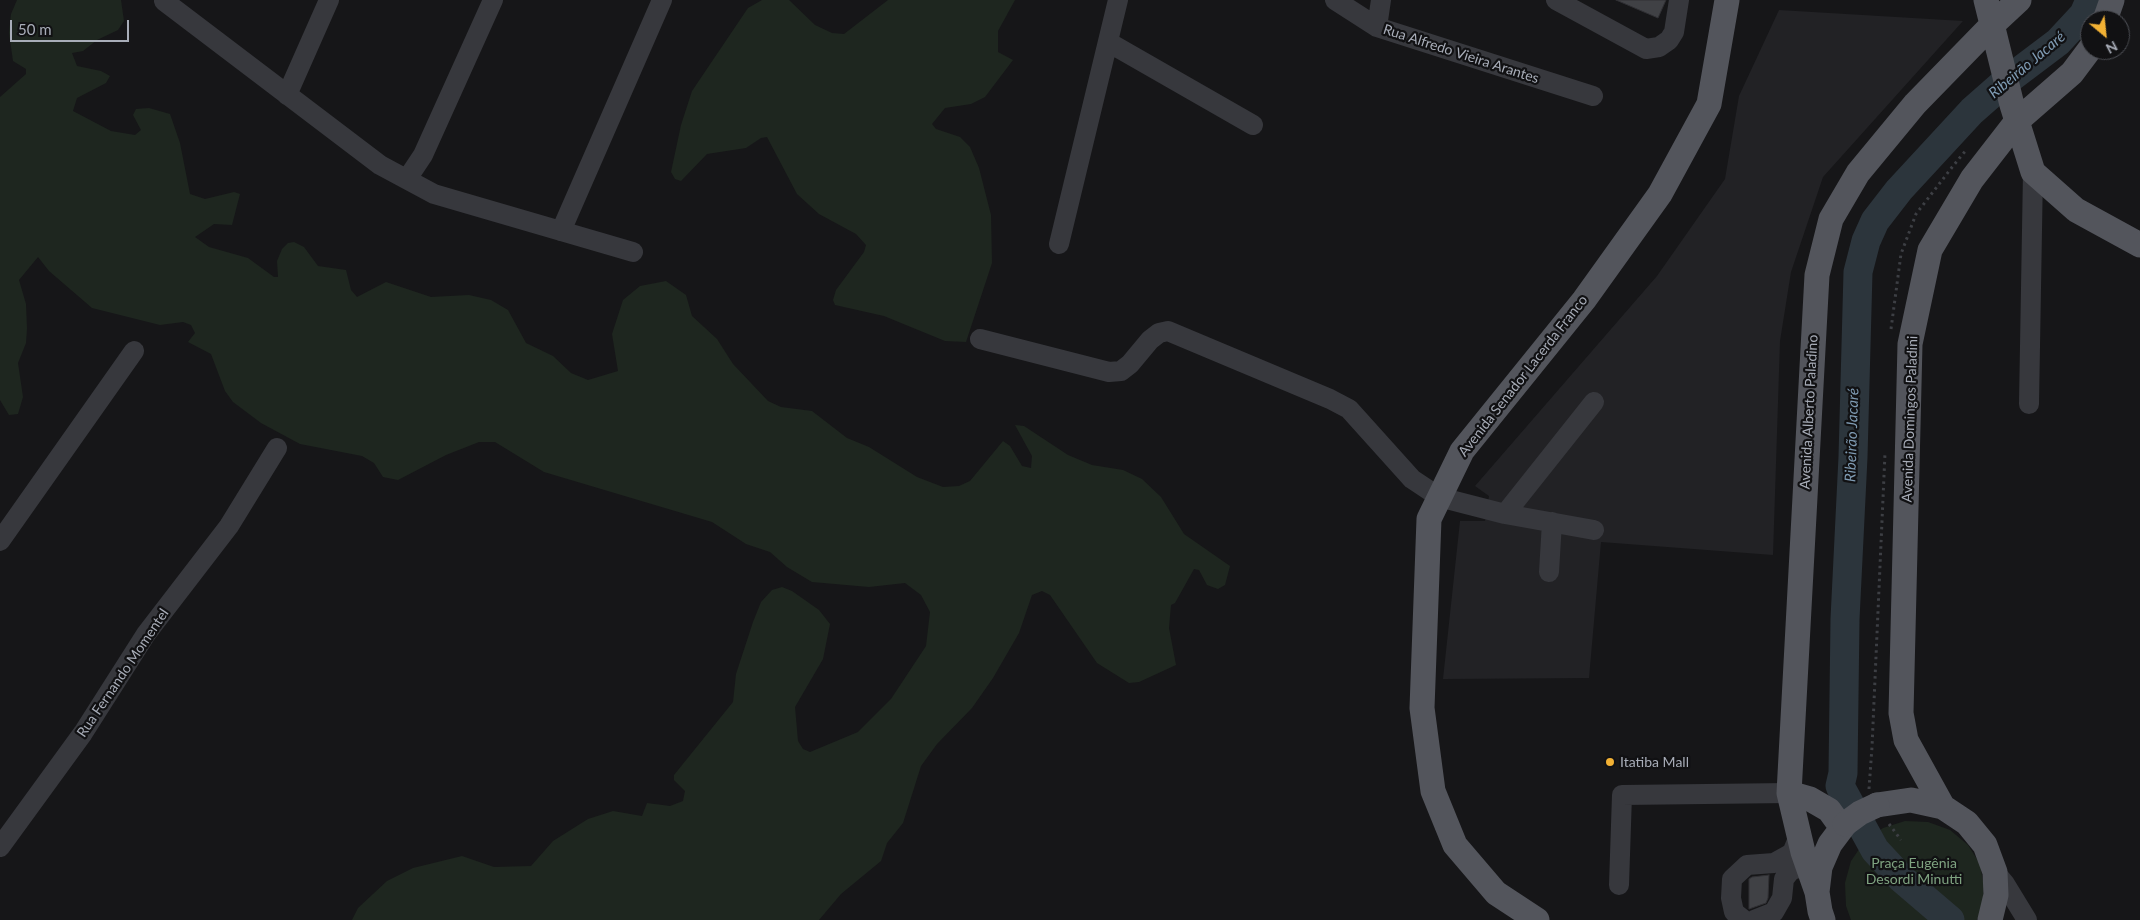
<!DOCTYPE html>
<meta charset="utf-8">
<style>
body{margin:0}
#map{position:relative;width:2140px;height:920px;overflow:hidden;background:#161618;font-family:Lato,sans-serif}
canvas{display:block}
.north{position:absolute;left:2080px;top:10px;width:50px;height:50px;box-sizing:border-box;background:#111113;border:1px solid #4d4f55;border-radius:50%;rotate:152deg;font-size:14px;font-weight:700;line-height:20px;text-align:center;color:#a8adb8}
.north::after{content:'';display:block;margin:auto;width:18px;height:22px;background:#f2b134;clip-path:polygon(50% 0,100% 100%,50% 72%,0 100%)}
.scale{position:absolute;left:10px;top:20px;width:119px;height:22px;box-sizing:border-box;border:2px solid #a8adb8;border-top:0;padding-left:6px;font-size:15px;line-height:18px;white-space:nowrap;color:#a8adb8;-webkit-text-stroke:4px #111113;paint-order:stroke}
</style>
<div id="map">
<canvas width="2140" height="920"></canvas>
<div class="north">N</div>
<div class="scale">50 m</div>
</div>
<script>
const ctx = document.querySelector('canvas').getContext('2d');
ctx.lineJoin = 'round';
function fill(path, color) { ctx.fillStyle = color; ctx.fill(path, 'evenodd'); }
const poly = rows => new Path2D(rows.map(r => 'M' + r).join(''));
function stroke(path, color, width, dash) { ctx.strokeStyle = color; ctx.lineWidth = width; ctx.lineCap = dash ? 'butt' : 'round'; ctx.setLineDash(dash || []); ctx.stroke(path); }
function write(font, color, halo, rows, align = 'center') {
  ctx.font = font + ' Lato,sans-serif'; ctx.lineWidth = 4.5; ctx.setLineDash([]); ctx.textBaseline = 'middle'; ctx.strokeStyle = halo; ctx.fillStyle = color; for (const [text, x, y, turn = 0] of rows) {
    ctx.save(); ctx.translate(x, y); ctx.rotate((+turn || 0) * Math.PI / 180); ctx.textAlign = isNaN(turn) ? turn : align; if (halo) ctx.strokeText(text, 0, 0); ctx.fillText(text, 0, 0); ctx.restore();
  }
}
fill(poly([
 [1779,10,1963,21,1823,177,1791,272,1780,341,1773,555,1601,542,1589,678,1443,679,1460,521,1485,521,1489,496,1475,486,1657,276,1725,179,1739,96]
]), '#222225');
fill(poly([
 [17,0,121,0,124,21,118,30,97,40,83,51,72,53,77,66,101,71,110,76,106,83,77,98,73,111,111,131,135,135,141,130,133,115,136,109,149,108,170,114,180,143,190,194,205,199,234,192,240,194,232,225,214,224,195,237,209,247,248,258,274,277,278,277,277,261,282,249,288,243,294,242,304,247,318,266,346,270,351,290,357,297,386,282,431,297,469,295,491,300,508,310,526,343,553,356,571,373,588,380,618,371,612,334,623,300,640,286,666,281,686,295,692,316,717,339,733,364,768,401,781,407,812,411,847,438,869,447,917,477,943,487,959,486,970,481,1003,441,1010,446,1022,466,1031,468,1032,456,1015,425,1024,426,1068,455,1092,465,1123,470,1142,479,1161,497,1184,534,1230,566,1225,585,1218,589,1207,585,1199,570,1194,569,1175,603,1171,605,1169,628,1176,665,1139,682,1129,683,1097,663,1050,595,1042,591,1032,595,1019,633,993,678,972,708,937,744,921,766,903,823,887,843,881,861,841,894,819,920,352,920,358,908,387,881,413,868,462,856,494,867,531,866,553,841,588,819,613,811,642,816,647,803,670,806,683,801,685,791,674,780,674,775,733,702,736,674,753,622,761,602,772,590,782,587,792,591,819,610,830,624,823,659,795,707,798,741,803,749,810,752,858,732,891,699,926,646,930,612,921,595,905,583,869,587,812,582,787,567,770,552,746,544,712,522,544,472,495,442,479,442,446,455,398,480,383,477,374,463,362,456,300,444,261,423,233,402,225,391,211,354,188,342,195,333,191,325,183,322,160,325,92,308,49,271,38,257,19,280,26,304,27,329,26,343,18,363,23,397,18,414,9,415,0,400,0,97,26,74,26,69,13,61,9,33,11,14],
 [762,0,789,0,815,25,832,33,844,34,888,0,1015,0,998,31,998,52,1013,60,985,97,971,104,945,108,932,124,936,129,960,137,970,147,979,168,991,215,992,263,966,342,945,341,884,316,835,305,833,300,836,290,864,252,866,245,856,234,819,214,797,194,767,137,761,138,746,148,707,154,681,181,675,179,671,172,681,125,692,91,748,8],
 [1905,821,1928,822,1950,830,1968,845,1980,864,1984,887,1982,910,1977,920,1851,920,1846,906,1845,883,1851,861,1864,842,1883,828]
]), '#1e261f');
stroke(poly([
 [1950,920,1902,879,1875,850,1840,786,1843,773,1845,619,1853,457,1858,272,1866,241,1875,221,1899,190,1972,111,2005,82,2058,42,2084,14,2090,0]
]), '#2c353c', 29);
const building = poly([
 [1616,0,1666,0,1658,18,1616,0],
 [1769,875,1768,898,1766,903,1749,909,1749,879,1752,877,1769,875]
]);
fill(building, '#404145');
stroke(building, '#303034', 1);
stroke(poly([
 [1891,329,1901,254,1916,214,1953,166,1967,149],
 [1869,789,1872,747,1885,453],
 [1889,824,1901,840]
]), '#3d3f44', 3, [2.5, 4]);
stroke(poly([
 [1335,0,1377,27,1593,96],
 [1556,0,1646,49,1659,47,1669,40,1674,32,1679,0],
 [164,1,380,165,434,194,633,252],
 [1377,27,1381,0],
 [1108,42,1253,125],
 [287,95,329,0],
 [407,179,423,155,493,0],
 [561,231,662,0],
 [1059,244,1118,0],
 [980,339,1109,372,1121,371,1130,364,1150,340,1159,333,1168,331,1330,399,1349,409,1412,479,1439,497,1505,514,1594,530],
 [2029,404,2033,172],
 [1505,514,1594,402],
 [0,541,134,351],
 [1549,572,1552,522],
 [0,847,83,733,146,634,229,526,277,448],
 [1995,872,2005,884,2027,920],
 [1619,885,1622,795,1789,793],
 [1744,920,1734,912,1731,898,1732,879,1747,865,1774,863,1792,853,1799,836],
 [1754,920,1774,912,1782,898,1784,879,1791,870,1803,867,1810,871]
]), '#37383d', 20);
stroke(poly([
 [1986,0,2012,105,2033,172,2076,210,2140,245],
 [2105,20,2112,0],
 [1789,793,1810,799,1829,810,1842,828],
 [1877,805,1911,800,1943,807,1967,823,1985,845,1995,872,1996,895,1990,920],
 [1943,807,1906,740,1901,713,1910,344,1930,250,1972,179,2017,121,2072,73,2090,49],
 [1817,892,1803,852,1789,793,1817,275,1831,219,1858,173,1915,104,1991,26,2019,0],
 [1537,920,1496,893,1455,845,1433,791,1422,708,1429,519,1462,451,1584,300,1660,194,1709,104,1727,0],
 [1823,920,1820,911,1817,892,1820,867,1830,844,1845,824]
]), '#53555c', 25);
stroke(poly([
 [1845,824,1860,813,1877,805]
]), '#53555c', 25);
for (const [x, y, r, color] of [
 [1610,762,5,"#f2b134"]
]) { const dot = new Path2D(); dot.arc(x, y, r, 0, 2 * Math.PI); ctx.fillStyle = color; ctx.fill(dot); stroke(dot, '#111113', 2); }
write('14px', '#a8adb8', '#111113', [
 ["Rua Alfredo Vieira Arantes",1461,54,18],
 ["Avenida Senador Lacerda Franco",1523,376,-52],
 ["Avenida Alberto Paladino",1809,412,-87],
 ["Avenida Domingos Paladini",1910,419,-88],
 ["Rua Fernando Momentel",123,673,-56]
]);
write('14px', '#a8adb8', '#111113', [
 ["Itatiba Mall",1620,762]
], 'left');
write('14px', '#7fa381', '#111113', [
 ["Praça Eugênia",1914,863],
 ["Desordi Minutti",1914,879]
]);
write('italic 15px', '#7f9bb3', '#111113', [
 ["Ribeirão Jacaré",2027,65,-40],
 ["Ribeirão Jacaré",1852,435,-88]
]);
</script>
